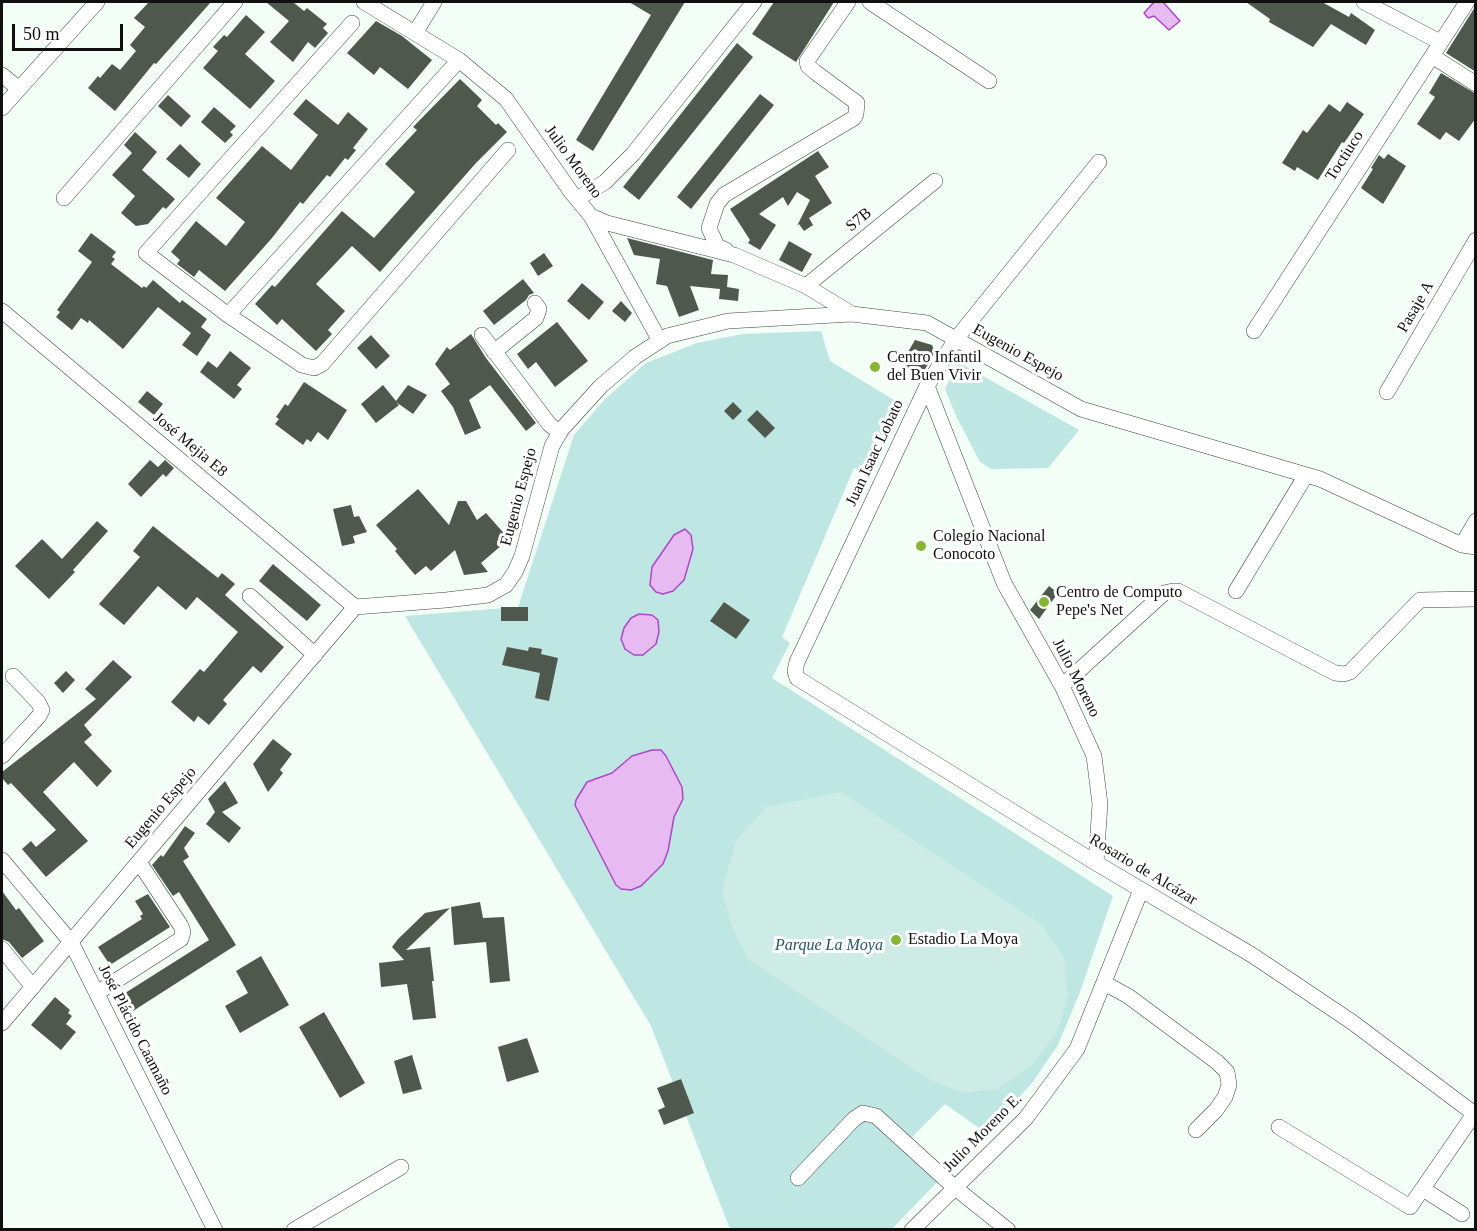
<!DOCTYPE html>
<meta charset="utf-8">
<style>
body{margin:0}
#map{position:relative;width:1477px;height:1231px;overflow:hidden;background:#f3fef6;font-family:Georgia,serif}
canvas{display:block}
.frame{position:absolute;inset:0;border:3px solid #101010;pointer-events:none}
.scale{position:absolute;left:12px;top:24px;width:111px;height:27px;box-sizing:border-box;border:3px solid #101010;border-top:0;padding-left:8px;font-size:18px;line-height:21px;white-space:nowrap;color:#101010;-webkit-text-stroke:4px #fff;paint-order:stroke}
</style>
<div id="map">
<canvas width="1477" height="1231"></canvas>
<div class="frame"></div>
<div class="scale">50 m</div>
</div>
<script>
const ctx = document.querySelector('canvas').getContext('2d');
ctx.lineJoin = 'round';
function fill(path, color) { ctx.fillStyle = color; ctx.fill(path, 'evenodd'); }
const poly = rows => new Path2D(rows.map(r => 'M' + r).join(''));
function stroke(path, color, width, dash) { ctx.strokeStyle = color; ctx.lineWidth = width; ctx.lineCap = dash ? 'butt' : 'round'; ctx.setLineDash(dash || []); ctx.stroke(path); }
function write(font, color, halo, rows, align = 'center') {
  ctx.font = font + ' Georgia,serif'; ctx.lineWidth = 6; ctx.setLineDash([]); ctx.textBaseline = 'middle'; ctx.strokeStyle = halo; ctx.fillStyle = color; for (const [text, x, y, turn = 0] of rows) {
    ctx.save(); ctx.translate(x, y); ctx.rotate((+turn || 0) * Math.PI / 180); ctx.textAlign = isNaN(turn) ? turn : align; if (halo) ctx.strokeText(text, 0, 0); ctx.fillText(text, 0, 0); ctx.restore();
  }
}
fill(poly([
 [821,331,830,361,897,402,866,471,854,468,782,637,790,643,772,678,1113,896,1080,992,1058,1045,1032,1083,986,1133,945,1104,906,1143,940,1179,892,1229,730,1229,651,1026,405,616,518,607,574,435,605,399,646,363,697,343,742,334],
 [958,362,1079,430,1048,468,991,469,980,462,957,418,945,389]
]), '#bee7e3');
fill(poly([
 [841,792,1041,924,1064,957,1068,995,1058,1030,1032,1066,997,1089,964,1093,930,1080,748,959,731,924,722,891,736,840,766,807]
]), '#ccece5');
const water = poly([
 [1154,2,1163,2,1180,21,1169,30,1154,16,1148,18,1144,13,1154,2],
 [685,529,691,535,693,549,684,580,673,591,663,594,656,592,650,585,652,567,674,535,685,529],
 [639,614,652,615,658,620,659,632,656,644,643,655,634,655,625,649,621,639,624,628,631,618,639,614],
 [652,750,661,750,666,756,682,787,683,799,674,817,668,851,663,864,641,886,631,890,621,889,616,885,575,805,576,800,587,782,612,773,632,756,652,750]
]);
fill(water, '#e7bbf2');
stroke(water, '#ae47c5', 1.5);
fill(poly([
 [149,2,211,2,156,64,154,63,115,111,88,88,98,76,100,78,112,64,120,70,136,51,130,45,145,27,134,18],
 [266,2,293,2,304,11,307,8,327,24,323,28,328,33,315,48,308,42,293,62,270,42,289,21],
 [629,2,685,2,593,151,576,140,651,15],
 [774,2,834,2,796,62,752,34],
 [1246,2,1322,2,1349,17,1351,13,1375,30,1366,45,1331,24,1313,47,1269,22,1270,19],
 [1475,7,1476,7,1476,72,1446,53],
 [246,15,265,32,245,54,275,81,250,109,203,68,218,51,213,47,224,35,227,37],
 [376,21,402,36,432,60,408,89,380,67,374,75,347,53],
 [737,43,753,57,639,200,623,187],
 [1441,73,1476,94,1476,118,1459,141,1446,132,1440,140,1417,124,1435,97,1429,93],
 [460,79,482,100,477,106,496,125,498,123,507,132,476,163,380,272,352,246,316,284,345,311,328,330,332,334,316,351,282,319,277,325,255,304,272,285,275,287,342,211,374,238,408,200,415,192,385,164,417,130,413,127],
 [760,94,774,105,691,209,677,197],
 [168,95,191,116,181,127,158,106],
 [306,99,338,125,348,112,368,129,353,148,356,150,348,160,345,158,330,177,327,175,303,204,300,202,272,238,225,291,199,270,194,277,177,264,180,260,171,252,196,221,226,246,245,222,216,198,262,146,291,170,318,135,293,114],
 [1347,102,1364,114,1344,143,1342,142,1318,180,1297,167,1295,171,1282,163,1303,130,1307,133,1329,104,1340,112],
 [214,107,236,126,230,132,233,135,225,143,201,122],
 [135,132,157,152,142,170,175,199,166,209,163,207,148,224,136,226,121,213,135,196,112,175,132,153,124,145],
 [180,144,201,164,189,178,166,159],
 [818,151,829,167,815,176,832,203,809,218,813,225,804,231,799,224,797,226,810,200,797,192,788,206,783,197,759,214,776,225,760,250,748,243,750,240,730,209],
 [1388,154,1406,166,1383,204,1361,188,1373,169,1371,168,1379,155,1384,159],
 [91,233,116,252,112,257,115,259,111,264,142,288,144,286,146,288,153,280,180,303,182,300,207,319,201,327,211,335,197,356,182,345,191,333,158,307,123,349,89,320,88,323,81,318,72,330,56,317,60,312,57,310,92,262,78,251],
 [627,238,713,260,711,274,728,275,727,287,739,289,738,301,719,299,720,289,690,286,699,310,679,317,667,286,656,284,660,259,634,255],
 [789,241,812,254,802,272,779,260],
 [544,253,553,266,538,276,530,263],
 [523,279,534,293,529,295,526,300,494,325,483,311],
 [582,283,604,302,589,320,567,301],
 [621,301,632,313,625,322,612,311],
 [557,322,588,361,555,387,536,362,528,369,517,354],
 [471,334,486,358,536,423,526,431,490,385,469,400,481,428,465,435,453,407,441,391,450,384,435,364,447,347,450,350],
 [371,335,390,356,376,369,357,348],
 [915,340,932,345,935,352,921,376,901,364],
 [230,351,251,368,237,385,242,389,234,399,200,372,208,361,217,368],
 [304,382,347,410,328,440,318,432,311,442,307,439,303,445,275,424,279,419,276,417,285,404,288,406],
 [383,385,396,401,408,385,427,395,413,414,396,402,399,405,376,423,361,404],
 [147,391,163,404,154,415,138,402],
 [733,402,742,411,733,420,724,411],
 [757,410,775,428,765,438,747,420],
 [150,460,158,467,165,460,174,468,166,477,163,474,141,497,128,484],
 [418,489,449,525,458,501,466,501,477,520,486,513,509,539,481,563,488,572,464,575,455,550,431,571,426,566,415,575,395,551,397,549,376,525],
 [351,505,354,517,359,516,367,532,353,536,355,543,342,546,333,509],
 [97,521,108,531,73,570,75,572,49,599,15,566,42,539,62,559],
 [153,526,218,578,222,573,235,584,225,595,284,647,261,673,253,666,223,700,227,704,209,725,198,716,194,722,171,702,200,669,204,672,238,632,197,597,186,610,158,586,124,625,99,604,140,557,133,551],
 [273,564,321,605,307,621,259,581],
 [1049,586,1058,593,1039,619,1030,610],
 [724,602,750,620,736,639,710,621],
 [501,607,528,607,528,621,501,621],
 [507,647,528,651,529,647,542,649,541,654,558,658,549,701,535,698,540,673,502,665],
 [113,660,132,677,84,725,92,735,84,742,112,771,97,787,74,762,43,792,88,841,46,877,22,849,31,841,36,847,56,830,11,783,8,785,2,778,2,772,96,699,85,689],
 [66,671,75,680,63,693,54,683],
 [273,739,292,754,280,770,283,773,268,792,253,764],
 [225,781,238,803,222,812,241,828,229,843,206,824,215,812,208,799],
 [185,826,195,833,184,848,189,857,183,861,236,945,133,1011,122,995,209,940,179,892,173,896,152,865,161,855,163,857],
 [2,891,16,910,19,908,44,941,22,958,9,942,2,939],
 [148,894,170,927,110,965,98,947,142,919,140,916,143,914,135,901],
 [480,902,483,918,504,917,510,981,490,983,486,942,454,945,451,907],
 [450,908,406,950,430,947,434,981,432,981,436,1018,413,1020,407,984,381,987,379,963,404,960,392,947,398,939,425,913],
 [261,956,289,1005,240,1033,225,1006,248,993,236,971],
 [55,997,70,1010,68,1013,72,1016,66,1024,76,1032,61,1050,31,1025],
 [324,1012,365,1083,340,1098,299,1027],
 [527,1038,539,1072,507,1082,498,1047],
 [412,1055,422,1089,403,1094,394,1061],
 [681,1079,694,1113,664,1125,658,1110,665,1107,657,1088]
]), '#4f584d');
const minor = poly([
 [364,2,459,60,506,99,571,192,591,216,607,223,734,255,806,286,852,314],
 [870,2,989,81],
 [1364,2,1440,42],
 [352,23,146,253,228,315,302,365,314,368,322,364,508,150],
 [415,33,434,2],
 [1432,56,1476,84],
 [2,75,19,89],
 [2,108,97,2],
 [1099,162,956,339,927,386,797,662,795,671,797,678,1096,863,1252,955,1352,1022,1476,1115],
 [64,198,235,2],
 [577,199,605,182,633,154,754,2],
 [591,216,660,341],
 [726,250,717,246,709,228,717,204,724,195,854,118,856,114,857,103,815,72,808,66,807,61,848,2],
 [806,286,935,181],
 [2,311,355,607],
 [228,315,459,60],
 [1254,331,1467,2],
 [482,335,549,424,560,433],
 [494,352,536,318,539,309,535,303],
 [927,386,1004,583,1062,686,1094,756,1100,804,1096,863],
 [1387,392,1476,240],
 [1462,545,1476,521],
 [1236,591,1306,475],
 [250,596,315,655],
 [1062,686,1164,593,1173,591,1178,591,1335,673,1344,674,1350,672,1420,600,1476,599],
 [2,756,39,716,42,710,38,702,13,676],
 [2,860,71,942,215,1230],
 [2,949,33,987],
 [1104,983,1128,996,1217,1062,1227,1072,1229,1085,1225,1097,1216,1110,1196,1130],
 [97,993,181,939,183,932,181,926,139,862],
 [2,1023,355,607,446,600,488,595,506,585,515,572,522,556,552,446,561,430,601,386,635,357,667,336,728,321,852,314,927,323,1081,409,1320,479,1462,545,1476,547],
 [1279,1127,1410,1207,1474,1114],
 [798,1178,854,1119,863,1113,876,1116,954,1187,1008,1230],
 [1423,1189,1462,1214],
 [294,1230,401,1167],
 [912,1230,1026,1118,1077,1049,1141,890]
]);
stroke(minor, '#434343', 16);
stroke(minor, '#fff', 15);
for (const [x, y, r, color] of [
 [875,367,6,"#85b730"],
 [921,546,6,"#85b730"],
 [1044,602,6,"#85b730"],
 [896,940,6,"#85b730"]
]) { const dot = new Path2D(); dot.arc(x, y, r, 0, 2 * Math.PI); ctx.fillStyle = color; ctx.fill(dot); stroke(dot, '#fff', 2); }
write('16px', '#101010', '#fff', [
 ["Toctiuco",1345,156,-57],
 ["Julio Moreno",573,162,54],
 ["S7B",859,220,-39],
 ["Pasaje A",1416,307,-60],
 ["Eugenio Espejo",1018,353,29],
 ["José Mejia E8",190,445,40],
 ["Juan Isaac Lobato",875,453,-65],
 ["Eugenio Espejo",519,497,-75],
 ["Julio Moreno",1076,678,63],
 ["Eugenio Espejo",161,808,-50],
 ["Rosario de Alcázar",1143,870,31],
 ["José Plácido Caamaño",135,1030,63],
 ["Julio Moreno E.",983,1133,-45]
]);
write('16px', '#101010', '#fff', [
 ["Centro Infantil",887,358],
 ["del Buen Vivir",887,376],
 ["Colegio Nacional",933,537],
 ["Conocoto",933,555],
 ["Centro de Computo",1056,593],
 ["Pepe's Net",1056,611],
 ["Estadio La Moya",908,940]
], 'left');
write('italic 16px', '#235664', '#fff', [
 ["Parque La Moya",829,946]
]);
</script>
